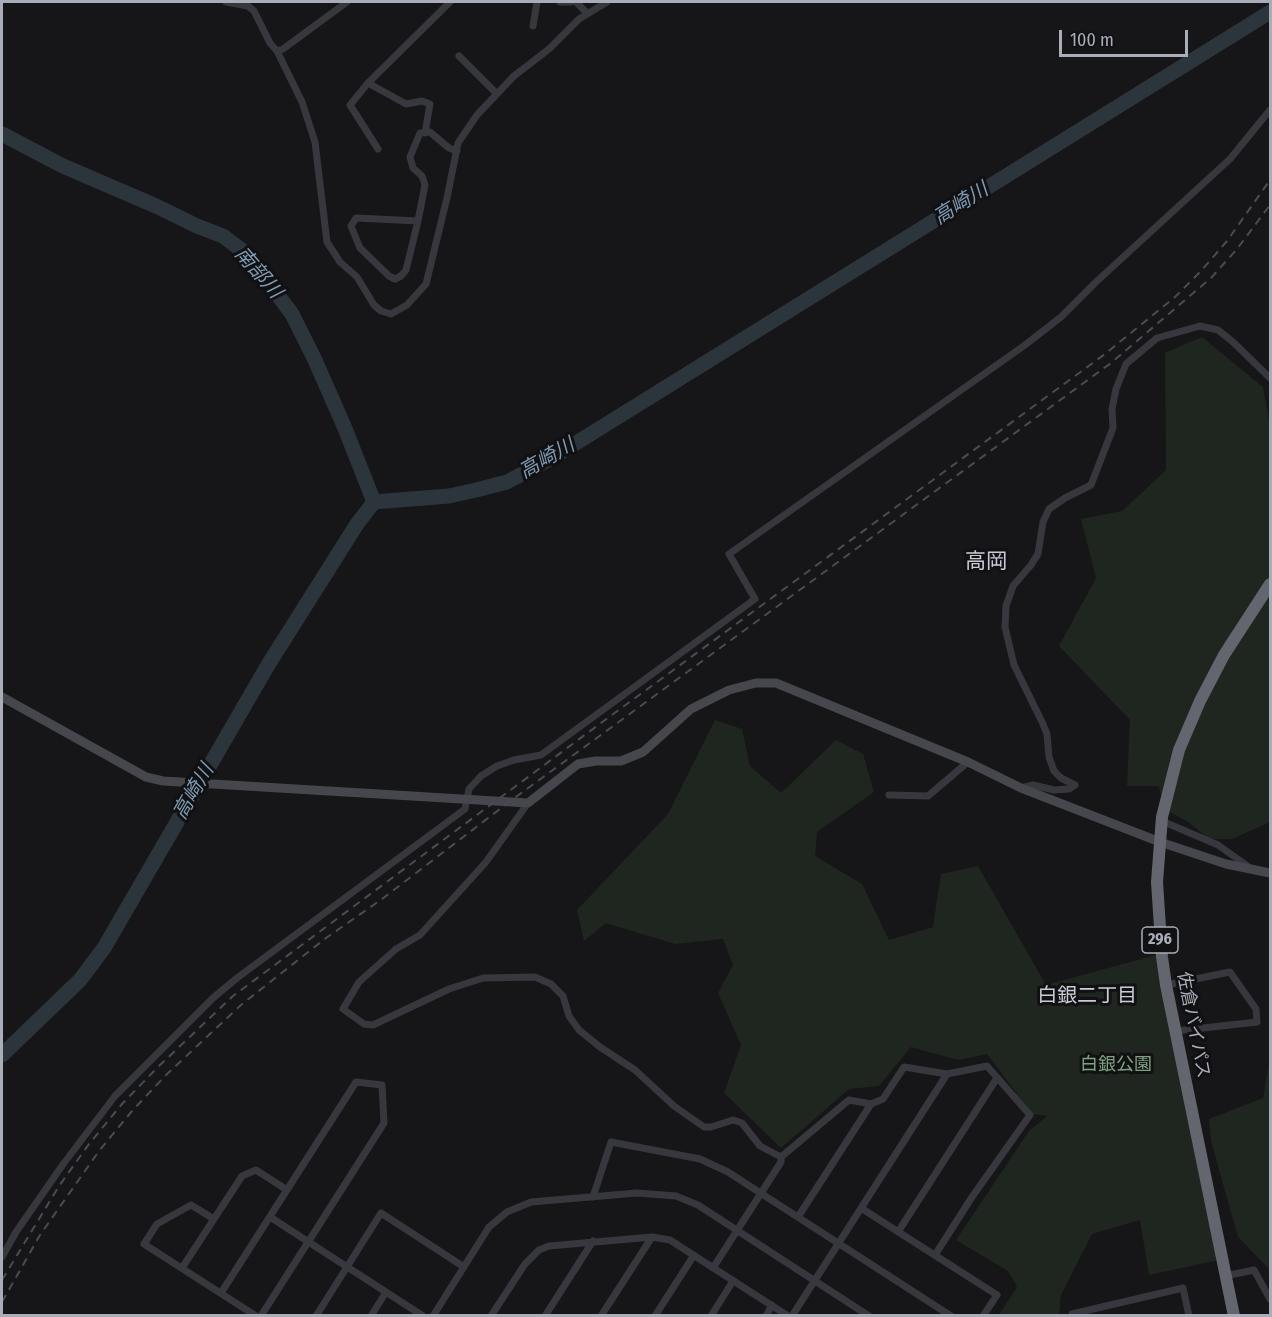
<!DOCTYPE html>
<meta charset="utf-8">
<style>
body{margin:0}
#map{position:relative;width:1272px;height:1317px;overflow:hidden;background:#161618;font-family:"Fira Sans Condensed",sans-serif}
canvas{display:block}
.frame{position:absolute;inset:0;border:3px solid #a8adb8;pointer-events:none}
.scale{position:absolute;left:1059px;top:30px;width:129px;height:27px;box-sizing:border-box;border:3px solid #a8adb8;border-top:0;padding-left:8px;font-size:18px;line-height:21px;white-space:nowrap;color:#a8adb8;-webkit-text-stroke:4px #111113;paint-order:stroke}
</style>
<div id="map">
<canvas width="1272" height="1317"></canvas>
<div class="frame"></div>
<div class="scale">100 m</div>
</div>
<script>
const ctx = document.querySelector('canvas').getContext('2d');
ctx.lineJoin = 'round';
function fill(path, color) { ctx.fillStyle = color; ctx.fill(path, 'evenodd'); }
const poly = rows => new Path2D(rows.map(r => 'M' + r).join(''));
function stroke(path, color, width, dash) { ctx.strokeStyle = color; ctx.lineWidth = width; ctx.lineCap = dash ? 'butt' : 'round'; ctx.setLineDash(dash || []); ctx.stroke(path); }
function write(font, color, halo, rows, align = 'center') {
  ctx.font = font + ' "Fira Sans Condensed","Noto Sans JP",sans-serif'; ctx.lineWidth = 6; ctx.setLineDash([]); ctx.textBaseline = 'middle'; ctx.strokeStyle = halo; ctx.fillStyle = color; for (const [text, x, y, turn = 0] of rows) {
    ctx.save(); ctx.translate(x, y); ctx.rotate((+turn || 0) * Math.PI / 180); ctx.textAlign = isNaN(turn) ? turn : align; if (halo) ctx.strokeText(text, 0, 0); ctx.fillText(text, 0, 0); ctx.restore();
  }
}
fill(poly([
 [1202,337,1263,387,1270,426,1270,822,1232,839,1209,839,1188,822,1164,809,1159,786,1127,786,1130,720,1059,646,1096,578,1081,519,1122,511,1166,470,1165,353],
 [715,720,742,729,750,766,781,793,836,740,863,754,874,792,817,832,815,856,862,884,889,940,933,927,941,874,978,866,1046,985,1156,955,1219,1260,1149,1275,1140,1220,1092,1234,1061,1295,1059,1315,999,1315,1017,1287,1008,1271,956,1240,1029,1131,1047,1116,1032,1114,987,1054,958,1060,911,1047,879,1086,849,1089,781,1148,724,1093,741,1045,718,993,733,965,723,939,675,944,606,923,584,941,577,910,668,814],
 [1270,1057,1270,1270,1238,1237,1211,1141,1209,1119,1263,1098]
]), '#1e261f');
stroke(poly([
 [2,134,63,166,156,206,197,226,223,236,248,255,292,314,314,358,344,426,374,502],
 [2,1055,80,980,104,948,268,665,357,524,374,502,449,496,476,490,507,482,552,458,1270,12]
]), '#2c353c', 15);
stroke(poly([
 [226,2,248,6,254,11,270,43,277,51,283,49,347,2],
 [560,2,571,2],
 [576,2,587,13],
 [533,26,537,2],
 [277,51,302,102,315,142,327,242,340,262,357,277,374,305,381,311,391,314,407,305,426,284,447,198,458,143,477,115,514,76,549,49,579,19,607,2],
 [459,56,497,94],
 [368,83,350,105,378,149],
 [425,133,430,104,422,101,406,104,368,83,450,2],
 [418,221,356,218,351,226,360,248,389,276,395,279,401,276,406,270,418,221,425,185,422,176,413,168,410,157,420,133,430,132,449,148,457,151],
 [1021,788,1033,785,1054,790,1069,789,1075,785,1061,778,1054,771,1049,757,1047,734,1043,724,1014,665,1005,627,1006,606,1013,586,1031,565,1038,554,1043,522,1049,509,1065,498,1091,485,1113,428,1112,409,1116,389,1126,364,1157,338,1200,326,1218,330,1233,342,1270,378],
 [889,795,928,796,968,762],
 [528,803,486,862,420,935,396,949,359,982,343,1009,364,1024,373,1025,449,989,483,978,535,977,551,984,563,996,569,1016,579,1030,600,1047,635,1070,674,1106,704,1127,711,1127,733,1120,742,1123,760,1146,781,1157,781,1162,713,1268],
 [1162,821,1218,845,1249,867],
 [1166,985,1230,972,1256,1009,1257,1022,1176,1031],
 [781,1157,849,1100,871,1104,883,1099,904,1067,947,1074,987,1066,1030,1115,972,1197,935,1255],
 [593,1197,611,1142,700,1159,728,1172,951,1316],
 [861,1208,997,1295,983,1316],
 [270,1217,423,1316],
 [798,1217,871,1104],
 [214,1219,191,1205,157,1224,144,1244,256,1316],
 [898,1232,997,1078],
 [2,1257,16,1232,64,1163,115,1096,213,998,237,978,465,809,469,789,481,776,497,766,514,760,541,755,755,599,729,554,1025,345,1061,317,1096,282,1230,159,1270,110],
 [182,1268,242,1176,256,1170,287,1190],
 [1225,1276,1254,1270,1270,1299],
 [221,1293,356,1082,382,1085,384,1123,261,1316],
 [316,1316,381,1213,464,1267],
 [371,1316,386,1292],
 [433,1316,489,1227,507,1212,531,1202,637,1193,676,1196,698,1205,869,1316],
 [491,1316,525,1264,539,1250,549,1246,652,1237,670,1240,788,1316],
 [545,1316,593,1241],
 [601,1316,652,1237],
 [655,1316,694,1255],
 [711,1316,733,1281],
 [766,1316,772,1305],
 [792,1316,947,1074],
 [1072,1316,1072,1314,1183,1288,1189,1316]
]), '#37383d', 7);
stroke(poly([
 [2,697,146,777,163,781,528,803,578,764,596,761,621,761,643,752,691,709,729,690,756,683,776,683,968,762,1021,788,1160,842,1226,864,1270,873]
]), '#45474d', 9);
stroke(poly([
 [1234,1316,1166,985,1162,957,1157,882,1162,817,1179,750,1200,701,1224,655,1270,584]
]), '#63666e', 12);
stroke(poly([
 [2,1280,59,1186,89,1144,122,1104,158,1067,233,996,586,734,1105,354,1175,297,1201,271,1227,241,1270,180],
 [2,1302,40,1235,99,1151,132,1111,166,1075,241,1005,326,938,382,899,509,802,1111,363,1211,278,1237,249,1270,205]
]), '#4a4c52', 2, [8, 6]);
for (const [x, y, w] of [
 [1160,940,36]
]) { const box = new Path2D(); box.roundRect(x - w / 2, y - 13, w, 26, 4.5); ctx.fillStyle = '#111113'; ctx.fill(box); stroke(box, '#a8adb8', 1.5); }
write('bold 16px', '#a8adb8', null, [
 ["296",1160,940]
]);
write('18px', '#a8adb8', '#111113', [
 ["佐倉バイパス",1193,1025,79]
]);
write('18px', '#7fa381', '#111113', [
 ["白銀公園",1116,1065]
]);
write('italic 20px', '#7f9bb3', '#111113', [
 ["高崎川",961,204,-32],
 ["南部川",258,273,49],
 ["高崎川",547,459,-30],
 ["高崎川",194,792,-60]
]);
write('20px', '#c9ccd4', '#111113', [
 ["白銀二丁目",1087,996]
]);
write('21px', '#c9ccd4', '#111113', [
 ["高岡",986,562]
]);
</script>
